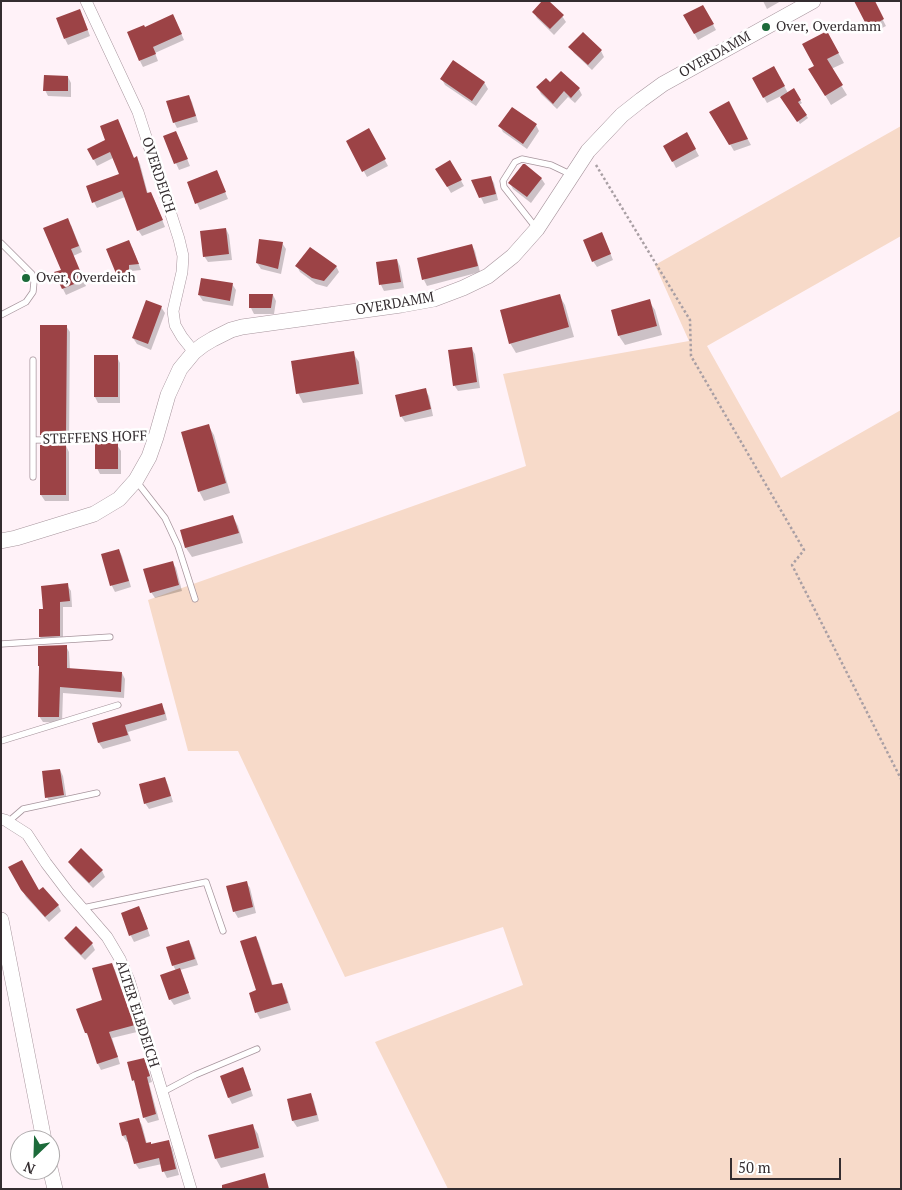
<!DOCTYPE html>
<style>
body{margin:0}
#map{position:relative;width:902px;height:1190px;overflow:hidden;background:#fff2f8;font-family:"PT Serif",serif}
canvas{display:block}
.frame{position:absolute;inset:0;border:2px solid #342d30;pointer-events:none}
.north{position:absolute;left:10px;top:1130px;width:50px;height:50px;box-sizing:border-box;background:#fff;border:1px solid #aeabac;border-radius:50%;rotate:204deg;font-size:14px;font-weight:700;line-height:20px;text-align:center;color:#342d30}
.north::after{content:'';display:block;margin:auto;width:18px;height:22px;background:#1c6b3a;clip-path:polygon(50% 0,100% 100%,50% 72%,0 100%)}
.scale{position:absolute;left:730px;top:1158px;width:111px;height:22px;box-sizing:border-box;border:2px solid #342d30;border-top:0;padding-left:6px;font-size:15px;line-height:18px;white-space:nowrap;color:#342d30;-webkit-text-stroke:4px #fff;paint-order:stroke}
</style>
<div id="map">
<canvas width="902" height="1190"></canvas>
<div class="frame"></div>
<div class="north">N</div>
<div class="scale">50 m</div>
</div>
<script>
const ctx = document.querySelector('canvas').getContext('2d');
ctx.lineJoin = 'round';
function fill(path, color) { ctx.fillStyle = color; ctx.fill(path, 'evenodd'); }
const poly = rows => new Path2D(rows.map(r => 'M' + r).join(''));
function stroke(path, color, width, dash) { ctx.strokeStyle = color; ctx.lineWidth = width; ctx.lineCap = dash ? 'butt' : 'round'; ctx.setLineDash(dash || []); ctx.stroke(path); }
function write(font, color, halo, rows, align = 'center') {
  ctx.font = font + ' "PT Serif",serif'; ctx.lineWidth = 5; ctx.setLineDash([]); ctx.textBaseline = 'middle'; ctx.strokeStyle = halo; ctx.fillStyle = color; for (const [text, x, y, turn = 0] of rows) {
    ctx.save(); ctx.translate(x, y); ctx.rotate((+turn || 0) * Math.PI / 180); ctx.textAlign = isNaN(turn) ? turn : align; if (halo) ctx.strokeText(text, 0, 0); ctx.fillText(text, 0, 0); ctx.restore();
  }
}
fill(poly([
 [901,126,901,236,707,346,781,478,901,410,901,1189,448,1189,375,1042,523,985,503,927,345,977,238,751,188,751,148,600,526,466,503,374,689,341,655,265]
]), '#f7dac9');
fill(poly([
 [763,1,781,1,767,9],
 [873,1,886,26,872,33,857,4],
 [703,6,716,30,698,40,685,16],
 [534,12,562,16,566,22,554,35,537,18],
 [83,17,90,36,68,45,65,39],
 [176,22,184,40,155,53,158,61,143,67,140,61],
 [827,33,844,63,831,69,847,95,831,105,810,70,815,66],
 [570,47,601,51,604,57,592,70,574,53],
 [774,67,788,93,793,90,802,103,799,105,808,118,800,124,781,96,767,103,753,78],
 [561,72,579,89,582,95,575,103,568,97,557,109,541,94,538,88,550,84],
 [68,77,71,83,71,97,48,96,45,90],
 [442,79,484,82,488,89,476,106,445,85],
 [189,96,192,102,198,122,177,128,174,122],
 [728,103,751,145,734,151,711,112],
 [536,125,539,131,527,149,503,132,500,126],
 [369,130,388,166,367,177,347,141],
 [176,132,190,166,179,170,164,137],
 [687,134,699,156,676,168,665,146],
 [107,141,134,159,137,158,140,164,148,194,154,199,165,227,142,236,138,230,125,197,97,208,94,202,120,174,113,158,97,166,89,150],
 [450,161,464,186,451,193,437,169],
 [217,172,228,199,200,210,188,183],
 [490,177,494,183,498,200,484,204,473,181],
 [541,178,545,184,531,203,513,189,510,183],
 [71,225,82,252,73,256,86,286,66,295,63,289,62,270],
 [226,229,229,235,232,260,208,262,204,256],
 [605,240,613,260,597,267,593,261],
 [282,243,286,249,281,274,261,269,257,263],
 [472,245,475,251,480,272,427,286,424,280],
 [132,247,141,270,132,271,132,278,121,282,118,276,108,250],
 [397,260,400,266,404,288,384,291,381,285,377,263],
 [297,266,336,266,339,272,327,287,316,284,300,272],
 [232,284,236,290,233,306,203,301,199,295],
 [273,295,276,301,274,314,254,314,251,308],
 [559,295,565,305,574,337,516,353,510,343],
 [649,301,655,310,662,335,625,345,619,336],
 [161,307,165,313,151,350,137,344,133,338],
 [66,326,70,332,69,441,45,441,41,435],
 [471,348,475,354,480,388,458,391,454,385],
 [353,353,359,362,363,394,303,403,298,393],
 [95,356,117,357,120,363,120,403,98,403,95,397],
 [425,390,429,396,433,416,405,422,401,416],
 [208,425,214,435,230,493,204,501,199,491],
 [117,445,121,451,121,474,100,474,97,468],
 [66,446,69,452,69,501,45,501,41,495],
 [233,517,238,526,243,543,192,557,186,548,182,531],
 [119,550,122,556,131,587,115,592,112,586,103,555],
 [172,562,176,568,182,591,155,598,151,592],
 [67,585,71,591,72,607,63,607,63,641,44,643,40,637,44,610],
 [66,646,69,652,70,669,122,673,125,679,124,698,63,693,62,723,43,722,39,716],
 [161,705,165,711,167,720,128,732,131,741,103,749,99,743,94,724],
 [60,770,63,776,67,801,50,803,47,797],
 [165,778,168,785,173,802,149,809,145,803],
 [69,862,102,871,105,877,93,888,73,868],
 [10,868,38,892,58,905,61,911,49,922,26,897],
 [246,882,250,888,256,913,238,918,234,911],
 [138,907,142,913,150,936,134,942,131,936,122,913],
 [256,937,259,943,273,986,281,984,285,990,291,1010,260,1019,257,1013,251,993,257,991],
 [65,938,92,944,95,950,85,960,69,944],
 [189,941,192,947,198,965,180,970,191,999,174,1005,170,999,176,971,173,965],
 [111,964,115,970,128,1009,132,1015,137,1032,112,1038,120,1064,101,1070,98,1064,90,1038,86,1033,104,1000],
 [144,1059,147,1065,152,1082,149,1083,159,1120,148,1123,144,1117,137,1087,133,1080],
 [246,1075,253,1096,232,1104,229,1098,221,1076],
 [310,1094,314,1101,319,1121,297,1127,293,1121,288,1100],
 [138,1119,142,1125,147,1144,151,1146,168,1142,172,1148,179,1175,167,1178,164,1172,162,1164,139,1169,135,1163,129,1141,127,1142,123,1136,120,1124],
 [252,1125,258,1134,264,1157,221,1168,216,1159]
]), '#0003');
fill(poly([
 [542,1,549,1,564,15,550,29,532,12],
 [854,1,875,1,884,19,868,28],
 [703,5,714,24,694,34,683,15],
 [80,9,88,30,64,39,56,18],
 [173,14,182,34,153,47,156,54,139,61,127,32,144,25,145,27],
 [827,31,839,53,827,59,843,85,825,96,808,69,814,66,802,44],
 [583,32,602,50,588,65,568,47],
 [453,60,485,82,472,101,440,79],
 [774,66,785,86,763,98,752,78],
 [561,71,580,88,571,98,564,91,553,104,536,87,546,78,550,82],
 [44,75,68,76,68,91,43,91],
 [794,88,801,100,798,102,807,115,797,122,780,97],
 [189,95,196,116,173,123,166,101],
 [729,101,748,139,729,145,709,112],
 [512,107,537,124,523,144,498,126],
 [118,119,134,158,137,156,147,193,151,192,163,220,137,231,122,191,92,203,86,186,119,174,110,152,93,160,87,149,105,140,100,126],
 [369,128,386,159,362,172,346,141],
 [176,131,188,159,174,164,163,136],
 [687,132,696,149,672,162,663,146],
 [450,160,462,180,447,187,435,169],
 [523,164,525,164,542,178,527,197,508,183],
 [217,170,226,192,195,204,187,182],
 [491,176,496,194,479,198,471,180],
 [68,218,79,246,71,249,84,280,62,289,54,272,61,270,43,228],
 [226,228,229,254,203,257,200,231],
 [602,232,611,254,592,262,583,240],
 [259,239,283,242,278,269,256,263],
 [129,240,139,264,129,265,129,272,117,276,106,249],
 [472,244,478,266,422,280,417,258],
 [310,247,337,266,324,281,312,278,295,266],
 [397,259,401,282,379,285,376,262],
 [201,278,233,283,230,301,198,295],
 [249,294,273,294,271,308,249,308],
 [560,294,569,327,509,344,500,310],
 [650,299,657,326,618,336,611,310],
 [146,300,162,306,148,344,132,338],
 [40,325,67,325,66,435,40,435],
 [472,347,477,382,453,386,448,350],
 [354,351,359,384,296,394,291,361],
 [94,355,118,355,118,397,94,397],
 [426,388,431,409,400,417,395,395],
 [209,424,226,483,198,492,181,432],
 [95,443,118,443,118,469,95,469],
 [40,445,66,445,66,495,40,495],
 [233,515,239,533,185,548,180,530],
 [119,549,129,581,110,586,101,554],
 [173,561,179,585,150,593,143,569],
 [68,583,70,601,60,602,60,636,39,637,39,609,43,609,41,586],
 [67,645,67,668,122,672,121,692,60,687,59,717,38,717,39,666,38,666,38,646],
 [162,703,165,714,125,725,128,735,98,743,92,723],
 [60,769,64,795,45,798,42,771],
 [165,777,171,796,144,804,139,784],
 [81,848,103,870,89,883,68,862],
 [22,860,39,890,43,887,59,905,45,917,21,890,8,867],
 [247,881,253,907,233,912,226,886],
 [139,906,148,929,129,936,121,913],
 [76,926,93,943,81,955,64,938],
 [256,936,272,985,282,983,288,1003,255,1013,249,993,256,990,240,941],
 [189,940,195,959,172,966,166,947],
 [112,963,128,1008,129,1008,135,1025,109,1032,118,1057,97,1064,87,1033,85,1033,76,1009,102,1000,92,968],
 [180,968,189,993,169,1000,160,975],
 [144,1058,150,1076,147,1077,156,1114,143,1118,134,1080,132,1081,127,1062],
 [243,1067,251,1090,228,1098,220,1076],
 [311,1093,317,1115,292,1121,287,1099],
 [139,1118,146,1143,151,1142,151,1144,169,1140,176,1169,162,1172,159,1158,134,1164,126,1135,122,1136,119,1123],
 [253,1124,259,1148,215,1159,208,1135],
 [265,1173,269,1189,222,1189,222,1185]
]), '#9c4346');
const service = poly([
 [537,229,504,187,503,181,515,162,522,159,551,165,572,175],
 [1,243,32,274,34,282,33,292,26,302,1,315],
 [33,440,88,440,96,436,154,437],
 [33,477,33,360],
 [137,482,165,518,178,546,195,599],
 [1,644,110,637],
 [1,741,118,705],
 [8,822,23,809,97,793],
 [83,908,206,882,223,931],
 [163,1092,195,1075,257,1049]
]);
const minor = poly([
 [86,1,138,112,179,239,183,256,182,272,173,311,175,325,182,337,194,352],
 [1,819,5,820,27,834,46,863,68,892,107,937,120,959,129,980,191,1189]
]);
const tertiary = poly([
 [1,541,16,538,94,514,119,499,136,480,149,457,156,437,168,395,180,369,194,352,203,345,213,339,231,330,242,327,401,305,434,299,463,288,488,276,513,256,537,229,588,151,622,115,641,100,663,84,813,1],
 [1,920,44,1140],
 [50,1168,55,1189]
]);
stroke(service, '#a7959d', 7);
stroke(minor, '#a7959d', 12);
stroke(tertiary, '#a7959d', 16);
stroke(poly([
 [596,165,690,320,691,356,804,550,792,565,901,779]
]), '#a99fa4', 2.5, [2.5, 2.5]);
stroke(service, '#fff', 5.5);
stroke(minor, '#fff', 11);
stroke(tertiary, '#fff', 15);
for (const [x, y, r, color] of [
 [766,27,5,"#1c6b3a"],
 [26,278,5,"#1c6b3a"]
]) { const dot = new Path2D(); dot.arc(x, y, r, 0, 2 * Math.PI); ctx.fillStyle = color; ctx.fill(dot); stroke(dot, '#fff', 2); }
write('14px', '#342d30', '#fff', [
 ["Over, Overdamm",776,27],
 ["Over, Overdeich",36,278]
], 'left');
write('14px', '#342d30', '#fff', [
 ["OVERDAMM",715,55,-29],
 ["OVERDEICH",158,175,72],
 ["OVERDAMM",395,304,-10],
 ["STEFFENS HOFF",95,438,-2],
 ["ALTER ELBDEICH",137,1014,72]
]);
</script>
